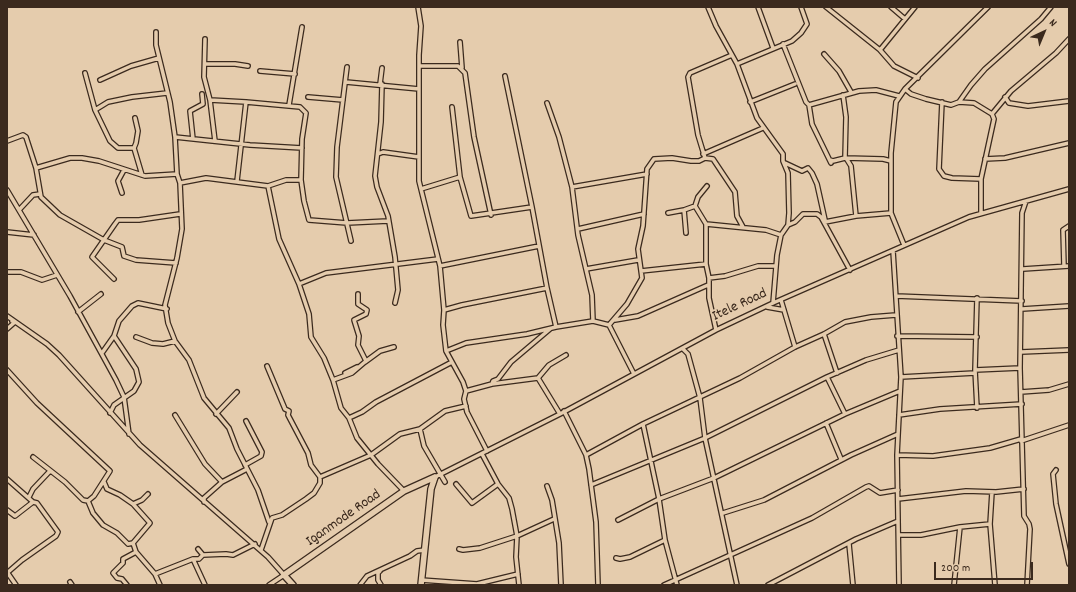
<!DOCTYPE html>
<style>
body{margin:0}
#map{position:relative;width:1076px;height:592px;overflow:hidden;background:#e5ccad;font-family:Dekko,sans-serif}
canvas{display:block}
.frame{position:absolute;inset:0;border:8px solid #3b2a1e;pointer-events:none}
.north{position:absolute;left:1024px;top:12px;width:40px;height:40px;-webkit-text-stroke:3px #e5ccad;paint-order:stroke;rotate:44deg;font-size:11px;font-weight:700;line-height:16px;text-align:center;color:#3b2a1e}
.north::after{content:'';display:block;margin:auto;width:14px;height:18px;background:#3b2a1e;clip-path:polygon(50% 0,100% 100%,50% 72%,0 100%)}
.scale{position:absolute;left:934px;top:562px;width:99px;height:18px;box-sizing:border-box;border:2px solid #3b2a1e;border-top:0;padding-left:5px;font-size:12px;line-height:14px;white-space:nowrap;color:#3b2a1e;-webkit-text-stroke:3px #e5ccad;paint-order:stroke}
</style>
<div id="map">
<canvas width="1076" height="592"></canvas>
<div class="frame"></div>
<div class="north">N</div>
<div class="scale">200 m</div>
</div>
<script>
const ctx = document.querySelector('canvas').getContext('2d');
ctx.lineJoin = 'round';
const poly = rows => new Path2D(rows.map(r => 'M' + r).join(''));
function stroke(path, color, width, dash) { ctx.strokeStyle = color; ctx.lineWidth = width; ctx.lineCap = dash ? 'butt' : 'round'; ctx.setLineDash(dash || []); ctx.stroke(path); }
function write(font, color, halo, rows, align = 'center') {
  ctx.font = font + ' Dekko,sans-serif'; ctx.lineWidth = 3.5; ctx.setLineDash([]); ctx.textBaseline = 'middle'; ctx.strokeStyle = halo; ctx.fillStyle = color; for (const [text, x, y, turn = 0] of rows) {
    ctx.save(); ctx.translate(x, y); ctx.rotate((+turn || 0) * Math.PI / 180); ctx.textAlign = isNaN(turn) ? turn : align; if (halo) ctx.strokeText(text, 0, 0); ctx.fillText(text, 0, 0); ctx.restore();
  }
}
const street = poly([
 [418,7,421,26,419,55,419,181,440,266,444,310,443,325,446,351,463,382,466,391,464,399,467,412,487,451],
 [708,7,716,26,737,64,757,118,783,154,783,161,788,173,789,213,788,225,781,235,777,255,773,303],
 [758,7,773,48],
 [826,7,880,50,894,66,918,78],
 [891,7,905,19],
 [156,32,156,45,170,102,175,137,250,145,302,148],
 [205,39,204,77,210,100],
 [460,42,462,68],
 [783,44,806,102,809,105,812,124,831,163],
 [880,50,915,7],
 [824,54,839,71,851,92],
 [205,64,235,64,248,66],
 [737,64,792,41,801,33,807,24,801,7],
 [420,66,458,66,465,73,474,137,491,215],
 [347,67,337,147,336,177,351,241],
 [260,71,295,74],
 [85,73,95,110,110,141,118,148,134,148],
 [505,76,532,207,547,288],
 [100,80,131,66,159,58],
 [346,82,419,89],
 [380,84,382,68],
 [382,84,381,122,375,176,377,187,388,216,395,257,398,290,395,303],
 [905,89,911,94,926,99,951,105,959,102,974,103,992,114,994,119,981,179,981,213],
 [843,95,846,117,845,158],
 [308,97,343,100],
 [1005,97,1009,103,1028,106,1069,101],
 [750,102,795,84],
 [942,102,939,169,944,176,952,178,981,179],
 [959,102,971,85,985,69,1041,19,1051,7],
 [547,103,559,137,572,187,578,235,592,295,593,321],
 [289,105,302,27],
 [809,105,859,91,876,90,899,96],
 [452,107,460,177,471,216,532,207],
 [95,110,108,102,132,97,167,93],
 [992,114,1011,91,1056,53,1069,39],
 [135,118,138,131,136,143,134,148,142,175],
 [175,137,177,174],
 [193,139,190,111,203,104,202,94],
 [7,141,23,135,26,137,36,168,41,197,60,215,104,240,122,247,124,256,136,260,176,263],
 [215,141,210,100,246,102],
 [378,154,383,152,419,157],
 [703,154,763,128],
 [705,158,698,135,688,77,690,73,732,55],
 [846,158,851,166,856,216],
 [985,159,1005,158,1069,143],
 [830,160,833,161,845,158,883,159,891,161],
 [785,163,802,171,808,168,812,173,817,184,825,220],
 [36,168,70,158,82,158,99,161,145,176,177,174,180,183,182,229,177,258,165,305,168,323,175,341,189,360,204,398,229,428,237,449,258,490,269,522],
 [237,181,246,102,300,107,306,113,302,139,301,180,304,201,309,220,347,223,388,221],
 [180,183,206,178,268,186,286,180,301,180],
 [268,186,279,239,299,284,309,314,311,337,324,358,333,380,341,408,349,418,357,438,378,464,404,491],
 [572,187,647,174],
 [421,189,460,177],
 [7,190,70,296,116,380,124,397,129,434],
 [122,193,118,181,124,170],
 [1026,201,1022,213,1020,368,1024,516,1029,524,1030,529,1027,585],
 [695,206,698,197,707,186],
 [19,210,33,195,40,194],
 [684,210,686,233],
 [668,213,684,210,695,206,706,224,706,264,709,278,709,298,716,330],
 [825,222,856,216,891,213],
 [706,224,766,230,781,235],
 [788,225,795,222,803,214,817,214,821,217,850,270],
 [578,229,644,214],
 [7,232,34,235],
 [904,245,891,213,891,153,896,102,905,89,988,7],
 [893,251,901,377,897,455,899,585],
 [440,266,539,246],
 [1064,266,1063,230,1069,226],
 [586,269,638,260],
 [1023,269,1069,266],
 [641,271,706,264],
 [7,272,21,272,42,280,57,275],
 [709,278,725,276,758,266,776,266],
 [114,279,92,257,115,224,118,220,139,220,180,214],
 [299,284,326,273,438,259],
 [896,296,1022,301],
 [977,298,975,370,977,408],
 [781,300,795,347],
 [767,307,784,310],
 [1022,309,1069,306],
 [444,310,462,305,547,288,556,327],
 [78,312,101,294],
 [7,316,47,344,59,355,140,445,268,557,284,575,269,585],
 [615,320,638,316,708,285],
 [609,325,627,304,642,278,638,249,643,226,647,169,654,159,672,158,691,161,699,161,705,158,713,159,735,192,737,216,743,227],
 [7,329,15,322,12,321],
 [824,334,837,373],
 [897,336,977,337],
 [136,337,152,343,163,344,175,341],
 [683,349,688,354,700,398,705,438,737,585],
 [446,351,466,343,527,334,556,327,593,321,609,325,634,374],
 [1021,352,1069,350],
 [102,353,114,336,119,321,132,306,138,303,167,309],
 [365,362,380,351,394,347],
 [7,370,37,403,110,471,94,496,88,501],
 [975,370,1020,368],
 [345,373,357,367],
 [827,377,845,414],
 [901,377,975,373],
 [538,378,560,414],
 [333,380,352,373,366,361,358,345,359,336,354,320,366,314,367,310,358,304,358,294],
 [492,384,538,378,549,365,566,355],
 [466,391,492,384,493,381,498,379,511,362,550,329],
 [1021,392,1049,390,1069,384],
 [564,411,586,455,589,469,596,522,598,585],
 [110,413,114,405,134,391,139,382,136,369,114,336],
 [216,414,237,392],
 [175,415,205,464,222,482],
 [899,415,940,409,1022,404],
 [349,418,362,412,376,402,452,362],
 [826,423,841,459],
 [643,424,659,499,665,540,677,585],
 [420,429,424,446,445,482],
 [1021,441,1069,425],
 [482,454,498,484,509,498,512,509,517,536,516,557,519,585],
 [586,455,643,424,740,378,795,347,824,334,845,322,871,317,896,315],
 [897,455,933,456,990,448,1021,439],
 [33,457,65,482,83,500,88,501],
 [245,465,261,456,262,452,246,421],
 [1056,470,1053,474,1056,504,1069,564],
 [320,477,371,455,400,434,420,429,445,411,466,406],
 [435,477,560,414,716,330,773,303,969,217,1069,189],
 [7,479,33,502,37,503,58,532,56,536,22,560,7,573],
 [104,482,107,489,120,495,133,504,150,523,133,543],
 [456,484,472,503,498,484],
 [591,485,705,438,827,377,866,360,899,350],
 [547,486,552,500,559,543,561,585],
 [992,492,990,524,995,585],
 [29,497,33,489,50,471],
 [898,499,966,491,996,492,1024,489],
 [88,501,93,513,103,525,117,533,128,544,133,543],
 [204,502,204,498,222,482,247,469],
 [133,504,142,500,148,494],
 [7,510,15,516,33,502],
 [723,513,764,500,851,455,898,434],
 [618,520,659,499,714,478,845,414,900,391],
 [900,535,921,535,960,527,990,524],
 [133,543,136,552,155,574,160,585],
 [849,544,853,585],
 [198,549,203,555],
 [459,549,463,550,480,548,517,536,554,519],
 [261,550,272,518,282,515,306,499,314,493,320,483,320,477,311,465,308,453,288,415,289,411,285,409,267,366],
 [616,558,620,559,630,557,665,540],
 [193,559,205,585],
 [380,571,378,573,378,580,381,585],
 [7,572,16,585],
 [155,574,193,559,199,559,203,555,226,554,233,555,255,544],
 [421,580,477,584,518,574],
 [70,582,72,585],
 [127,585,122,579,117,578,113,573,123,563,123,559,136,552],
 [360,585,367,576,410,556,417,551,425,550],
 [664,585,812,518,866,487,869,486,880,493,898,490],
 [768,585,856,539,898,521],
 [954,585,960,527]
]);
const secondary = poly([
 [293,585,284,575,404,491,435,477],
 [421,585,431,489,435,477]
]);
stroke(street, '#3b2a1e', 6);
stroke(secondary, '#3b2a1e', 8);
stroke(street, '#e5ccad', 3.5);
stroke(secondary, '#e5ccad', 5.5);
write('15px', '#3b2a1e', '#e5ccad', [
 ["Itele Road",740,306,-25],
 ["Iganmode Road",344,519,-35]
]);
</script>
